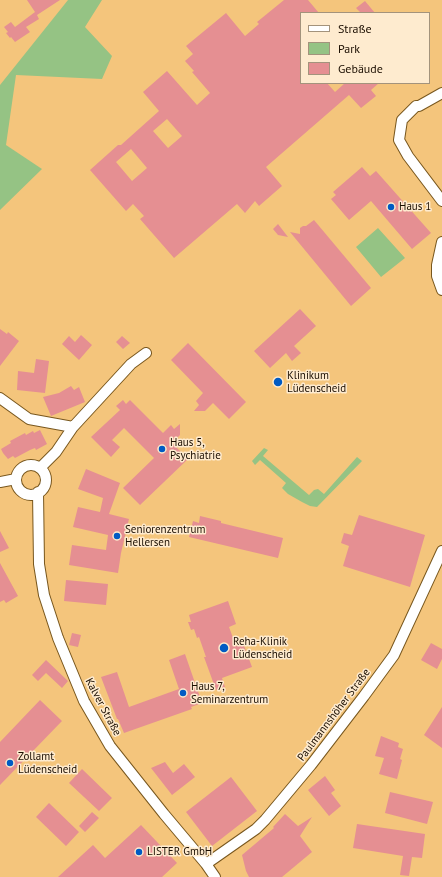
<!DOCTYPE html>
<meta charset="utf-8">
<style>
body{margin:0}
#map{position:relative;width:442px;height:877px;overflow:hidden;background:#f4c57c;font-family:"PT Sans",sans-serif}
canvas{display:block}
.legend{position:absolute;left:300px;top:12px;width:130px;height:72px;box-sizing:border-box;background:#feebcf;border:1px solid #a3937c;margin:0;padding:5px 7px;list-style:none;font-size:12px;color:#1b0e00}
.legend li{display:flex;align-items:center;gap:8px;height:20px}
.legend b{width:20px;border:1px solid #a3937c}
</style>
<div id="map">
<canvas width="442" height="877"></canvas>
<ul class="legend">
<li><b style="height:5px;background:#fff"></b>Straße</li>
<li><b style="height:11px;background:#95c384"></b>Park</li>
<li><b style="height:11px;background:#e58f92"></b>Gebäude</li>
</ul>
</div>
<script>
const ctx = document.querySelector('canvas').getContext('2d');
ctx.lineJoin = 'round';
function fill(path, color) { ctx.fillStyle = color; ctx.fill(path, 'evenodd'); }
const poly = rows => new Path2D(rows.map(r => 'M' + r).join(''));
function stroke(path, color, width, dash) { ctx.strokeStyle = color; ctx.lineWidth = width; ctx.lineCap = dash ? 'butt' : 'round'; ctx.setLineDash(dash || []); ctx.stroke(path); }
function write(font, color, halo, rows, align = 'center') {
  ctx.font = font + ' "PT Sans",sans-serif'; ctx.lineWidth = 3; ctx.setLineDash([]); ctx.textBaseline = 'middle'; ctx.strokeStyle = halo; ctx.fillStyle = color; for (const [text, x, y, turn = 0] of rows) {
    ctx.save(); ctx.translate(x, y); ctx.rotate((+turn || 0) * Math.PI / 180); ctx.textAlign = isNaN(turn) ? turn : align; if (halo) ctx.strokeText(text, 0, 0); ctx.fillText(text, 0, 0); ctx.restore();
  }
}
fill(poly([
 [68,0,102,0,85,27,112,56,102,79,16,75,6,145,42,169,0,210,0,85],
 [378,228,405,258,381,277,356,247],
 [264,448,268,450,263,456,309,495,314,490,318,489,324,494,357,457,362,461,317,507,310,506,302,502,288,494,282,488,286,483,260,460,255,465,252,461]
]), '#95c384');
fill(poly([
 [27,0,60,0,37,15,36,13,39,19,26,27,30,32,15,42,11,37,10,38,6,33,8,32,4,27,11,22,15,27,35,12],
 [284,0,308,0,319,13,301,13,301,83,327,83,335,92,345,83,379,83,371,90,376,96,361,108,349,95,266,167,282,186,259,206,255,201,245,213,237,204,174,258,140,219,144,216,133,204,126,211,90,170,118,145,121,145,159,111,143,92,167,71,197,105,210,93,192,72,194,71,185,61,193,54,186,46,226,13,245,36,259,24,257,22],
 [167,119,182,136,168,148,153,131],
 [131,149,147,168,132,181,116,162],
 [365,1,375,13,361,13,356,8],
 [362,167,370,176,376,171,431,233,412,249,371,201,349,220,331,199,336,195,333,192],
 [314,220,371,288,351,306,290,232,300,234,300,228,303,226,306,226],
 [278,224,288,237,278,235,273,229],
 [300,309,316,326,294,346,301,353,292,361,286,353,270,368,254,351],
 [0,329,7,334,8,332,19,341,0,366],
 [81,335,92,345,79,360,62,344,69,336,75,342],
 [122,336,130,343,123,349,116,342],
 [188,343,246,402,229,419,213,403,205,411,194,411,199,405,196,401,203,393,171,360],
 [36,359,49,361,45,393,17,390,18,371,34,373],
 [71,386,74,390,79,387,85,402,51,416,43,397,59,393],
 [123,400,126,404,130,400,163,433,171,425,174,429,180,424,180,435,172,443,188,459,140,505,123,488,154,458,124,428,112,440,120,447,111,457,91,437,120,410,116,406],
 [40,430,47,444,36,450,35,448,30,450,15,458,13,456,8,459,3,453,1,449,11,443,10,441,25,433,26,435,33,431,34,433],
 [86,469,120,483,109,514,129,519,121,553,118,573,69,565,72,545,106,550,108,535,73,527,78,507,100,512,103,498,78,489],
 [359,515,425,535,410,587,343,566,349,546,341,543,344,533,352,535],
 [200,516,221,521,221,523,283,538,278,558,189,537,193,521,199,523],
 [0,531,9,548,0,552],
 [0,563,18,596,6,603,4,600,0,602],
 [66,580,108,584,106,605,64,601],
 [228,601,236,624,229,627,236,646,243,643,252,667,222,678,225,687,216,690,204,657,206,657,199,637,197,638,194,629,191,630,188,622,191,622,189,615],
 [72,633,81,635,78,647,69,645],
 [431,643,442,649,442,659,437,669,421,660],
 [185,654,202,703,191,707,192,709,124,733,118,719,117,719,101,677,117,672,129,707,179,689,169,660],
 [46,660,68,681,62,688,46,673,38,681,32,675],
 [40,700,62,721,0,785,0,742],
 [442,707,442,748,424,735],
 [381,736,399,743,398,747,403,749,400,759,402,760,397,779,379,774,384,758,375,756],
 [165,762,173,773,184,764,195,777,172,795,151,768],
 [82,769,112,798,99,811,69,783],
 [325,776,335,790,331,793,341,806,329,816,308,790],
 [231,777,257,811,212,846,186,812],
 [390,792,433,802,427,824,385,813],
 [49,803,79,832,66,846,36,817],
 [92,812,99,818,85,832,79,826],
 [285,814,298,826,312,817,300,836,312,852,282,877,249,877,246,871,242,855,274,828,273,827],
 [357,824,425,834,422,858,412,857,409,876,400,875,403,856,353,848],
 [141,825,177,863,162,877,58,877,93,845,105,858]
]), '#e58f92');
const minor = poly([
 [442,93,419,106,416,106,402,120,399,140,408,156,442,201],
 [442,242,437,265,437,276,442,290],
 [0,398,29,419,73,427],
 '16 480a15 15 0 1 1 30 0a15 15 0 1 1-30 0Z',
 [40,468,56,452,73,427,131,364,146,353],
 [0,482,16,479],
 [38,492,39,564,44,595,58,638,84,701,110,746,164,814,206,864,215,877],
 [206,864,256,829,265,820,311,765,364,696,394,655,442,551]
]);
stroke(minor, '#78571e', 12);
stroke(minor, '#fff', 10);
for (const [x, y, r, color] of [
 [391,207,4,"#005bc4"],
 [278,382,5,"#005bc4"],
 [162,449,4,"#005bc4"],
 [117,536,4,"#005bc4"],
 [224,648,5,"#005bc4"],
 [183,693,4,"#005bc4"],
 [10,763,4,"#005bc4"],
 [139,852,4,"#005bc4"]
]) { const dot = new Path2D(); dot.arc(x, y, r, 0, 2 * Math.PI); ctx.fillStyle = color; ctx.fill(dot); stroke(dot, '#feebcf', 1.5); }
write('11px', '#1b0e00', '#feebcf', [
 ["Haus 1",399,207],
 ["Klinikum",287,376],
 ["Lüdenscheid",287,389],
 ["Haus 5,",170,443],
 ["Psychiatrie",170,456],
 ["Seniorenzentrum",125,530],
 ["Hellersen",125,543],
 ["Reha-Klinik",233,642],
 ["Lüdenscheid",233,655],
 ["Haus 7,",191,687],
 ["Seminarzentrum",191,700],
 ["Zollamt",18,757],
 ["Lüdenscheid",18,770],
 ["LISTER GmbH",147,852]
], 'left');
write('11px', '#1b0e00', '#feebcf', [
 ["Kalver Straße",103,707,62],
 ["Paulmannshöher Straße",334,715,-53]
]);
</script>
